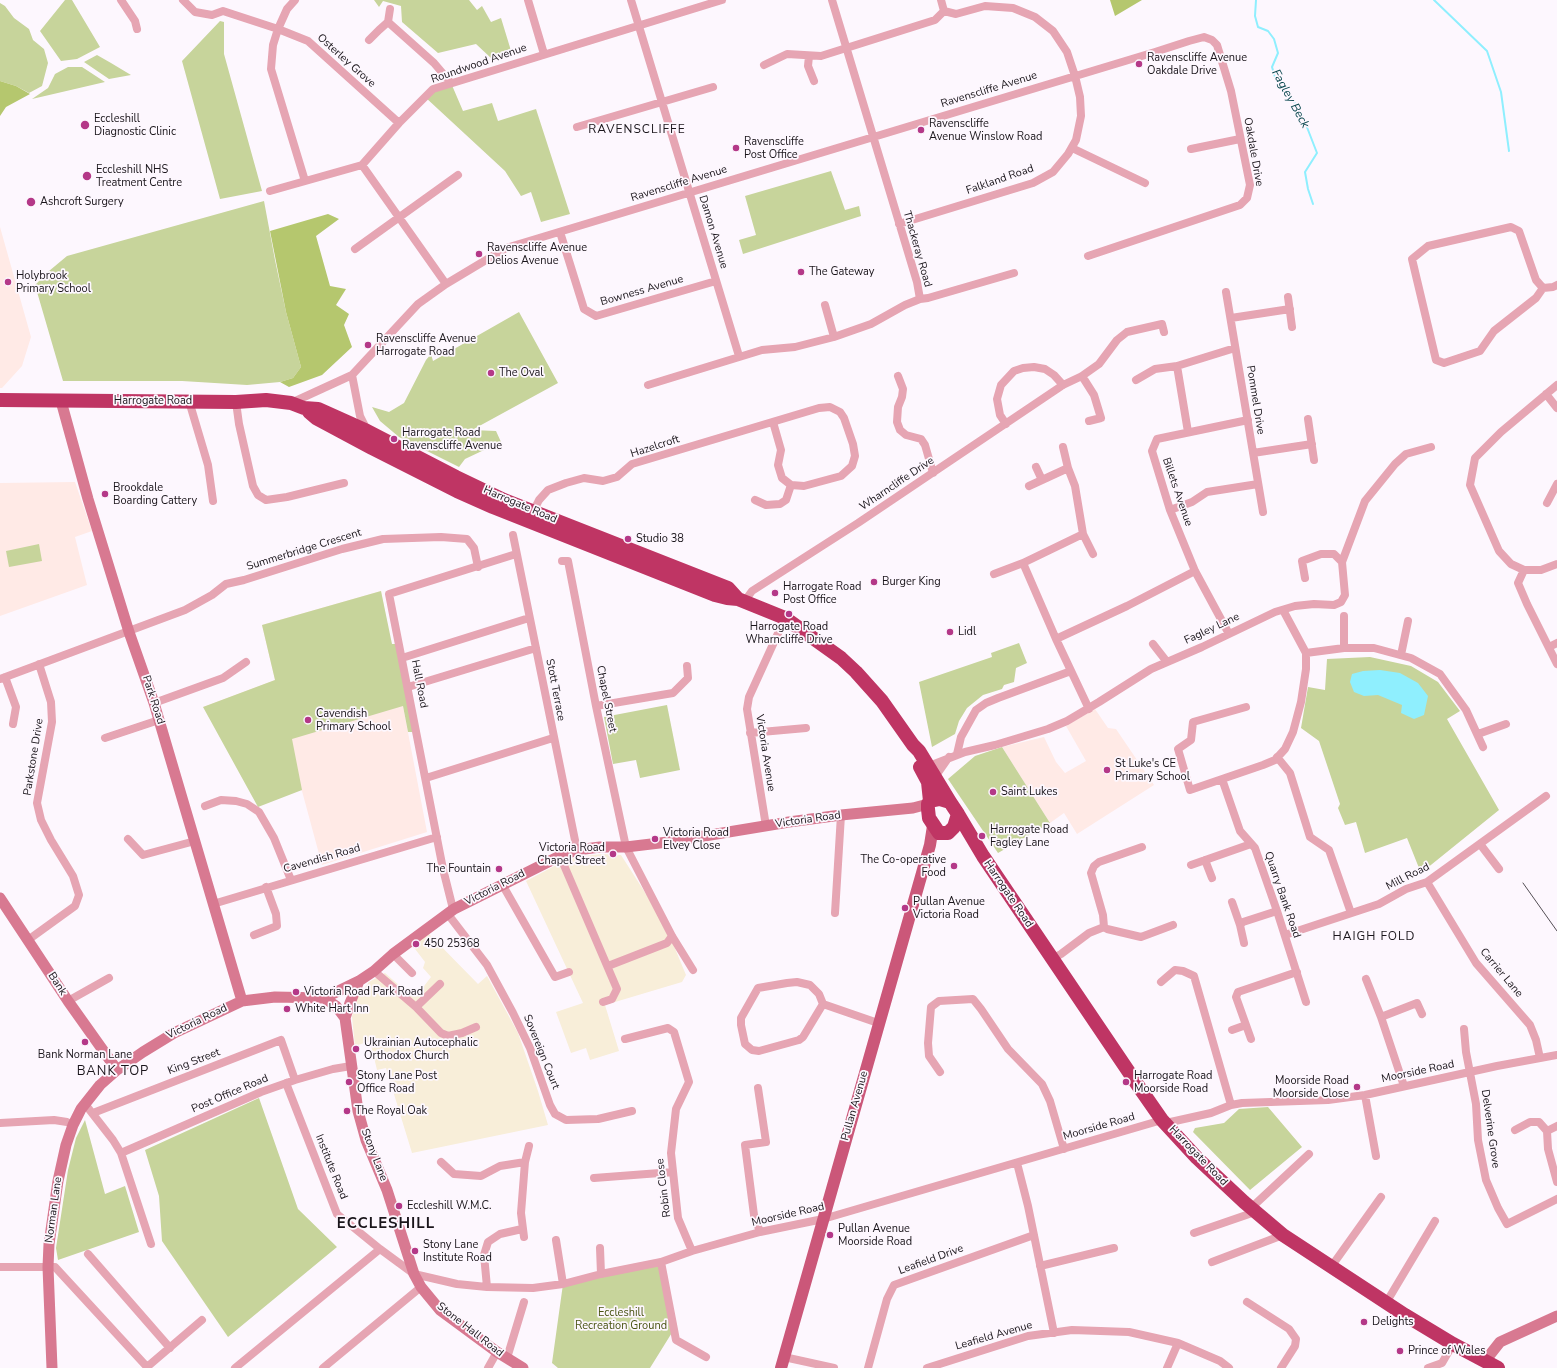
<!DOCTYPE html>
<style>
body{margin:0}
canvas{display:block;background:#fdf7fe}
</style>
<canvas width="1557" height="1368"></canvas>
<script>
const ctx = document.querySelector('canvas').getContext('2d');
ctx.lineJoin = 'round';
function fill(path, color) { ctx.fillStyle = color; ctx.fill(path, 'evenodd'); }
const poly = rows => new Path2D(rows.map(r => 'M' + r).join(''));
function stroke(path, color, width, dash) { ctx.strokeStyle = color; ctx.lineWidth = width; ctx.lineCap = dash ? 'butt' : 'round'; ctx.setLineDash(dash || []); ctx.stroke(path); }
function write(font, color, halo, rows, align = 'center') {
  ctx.font = font + ' "Nunito Sans",sans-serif'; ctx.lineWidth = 3.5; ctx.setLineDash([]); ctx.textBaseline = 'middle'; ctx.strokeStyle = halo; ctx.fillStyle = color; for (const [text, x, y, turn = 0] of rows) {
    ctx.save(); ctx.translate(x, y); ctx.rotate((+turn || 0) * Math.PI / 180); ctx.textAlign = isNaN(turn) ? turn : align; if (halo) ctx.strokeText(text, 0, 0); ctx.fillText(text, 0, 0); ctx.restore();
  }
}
fill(poly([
 [602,854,621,855,653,905,669,934,686,975,682,982,605,1005,619,1051,590,1060,586,1048,571,1053,556,1012,583,1003,526,881,564,861,576,857],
 [429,934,478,984,487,976,518,1033,538,1091,548,1125,412,1153,386,1068,377,1070,370,1041,355,1046,352,1017,354,1005,358,996,369,982,385,973,408,993,413,995,418,994,431,977,423,968,425,962,412,945]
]), '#f8eed9');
fill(poly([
 [0,227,31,337,22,366,2,388,0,388],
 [75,482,92,531,75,537,87,585,0,616,0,483],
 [381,591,427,832,322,865,302,791,203,707,275,680,262,625],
 [1095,709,1108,728,1116,729,1154,785,1077,834,1064,813,1050,823,1002,747,1044,737,1056,762,1065,773,1086,761,1066,726]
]), '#ffeae6');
fill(poly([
 [65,0,72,0,100,47,77,59,61,61,40,31],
 [374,0,469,0,477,10,482,6,491,22,501,18,512,54,492,59,476,44,438,53,402,22,401,6,383,1,379,7],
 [0,3,5,6,14,18,29,29,33,40,44,49,48,63,42,86,29,93,16,86,0,81],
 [220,21,224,22,224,54,262,191,220,199,182,61],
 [97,55,111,63,131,75,109,79,84,62],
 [68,67,82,67,105,82,32,99,48,88,55,74],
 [451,83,463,111,492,103,498,121,536,109,570,214,541,222,531,192,521,196,505,171,425,97],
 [831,171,845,210,859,206,861,216,743,254,739,240,756,235,745,196],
 [264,201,275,260,286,312,301,367,293,378,280,382,247,385,182,381,63,381,35,285,49,271,67,256],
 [519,312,558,383,472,430,496,431,501,442,465,459,459,467,399,437,380,421,372,407,389,412,404,403,426,360,431,354,433,361],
 [39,544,42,561,9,567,6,551],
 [381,591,392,644,396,644,413,732,408,732,403,706,292,739,302,790,258,807,203,707,275,680,262,625],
 [1019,643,1027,663,1016,668,1014,682,1004,685,1002,689,983,695,967,708,959,721,955,734,932,747,919,682,992,657,991,653],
 [1370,657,1411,666,1438,682,1460,711,1447,719,1499,810,1421,873,1407,838,1365,853,1356,822,1345,825,1338,808,1340,804,1319,741,1301,728,1308,687,1325,690,1327,659],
 [667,705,680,770,640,778,636,760,613,764,604,717],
 [1002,747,1050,823,998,853,948,779,975,756],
 [259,1098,298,1209,337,1247,228,1337,162,1241,159,1196,145,1150],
 [1268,1107,1302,1147,1250,1190,1193,1132,1195,1128,1224,1123,1239,1109],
 [85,1120,105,1194,125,1186,139,1232,58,1260,56,1248,68,1170,76,1138],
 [661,1262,673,1331,650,1368,558,1368,552,1363,563,1284]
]), '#c7d49b');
fill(poly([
 [1110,0,1142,0,1115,16],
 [0,81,16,86,30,94,6,107,0,116],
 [328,214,339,219,316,236,330,286,346,289,336,305,349,314,344,325,352,347,322,375,289,387,280,382,293,378,301,367,286,312,270,231]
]), '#b5c76e');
fill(poly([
 [1380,670,1400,673,1418,683,1428,696,1424,715,1414,719,1401,713,1402,705,1378,695,1364,696,1354,692,1350,682,1352,674,1363,671]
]), '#8feffe');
stroke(poly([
 [1256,0,1255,16,1258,27,1268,31,1274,39,1278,53,1272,67,1275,77,1283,83,1303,117,1317,153,1305,172,1308,189,1313,204],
 [1434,0,1487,51,1501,92,1509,151]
]), '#8feffe', 2);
stroke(poly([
 [121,0,135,21,137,29],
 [183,0,195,12,212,15,223,11,278,29,308,41,399,123],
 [295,0,287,9,278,29,273,45,271,69,305,181],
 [528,0,544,54],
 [631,0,739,356],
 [941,0,944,11],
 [390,9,388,22,434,63,451,83],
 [369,40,379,30,388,22],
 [809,56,808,66,814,81],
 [764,65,787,54,821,56,935,20,944,11],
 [577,127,713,87],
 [1072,148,1145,183],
 [1191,149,1240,139],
 [362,165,446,284],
 [270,191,362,165,399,123,433,89,722,0],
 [899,224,1033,183,1053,172,1068,154,1076,140,1081,116,1080,97,1075,76,1067,52,1053,31,1035,17,1013,8,985,6,956,14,944,11],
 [560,232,584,309,596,316,716,281],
 [355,249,458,175],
 [1543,288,1536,298,1494,331,1480,351,1444,363,1436,360,1412,259,1428,246,1511,227,1519,231,1536,280,1543,288,1553,287,1557,285],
 [1226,292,1263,512],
 [1288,297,1292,327],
 [920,299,928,298,1014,273],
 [825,305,834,337],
 [1231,318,1290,309],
 [1177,366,1188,432],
 [352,375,360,416,367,430],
 [898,376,903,389,902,397,898,407,897,422,900,430,906,435,921,439,925,445,933,473],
 [1082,376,1094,395,1101,418,1089,421],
 [1136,380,1155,369,1177,366,1235,348],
 [648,385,762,350,795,347,834,337,871,324,905,305,920,299,917,282,832,0],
 [1557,385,1501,432,1475,458,1470,485,1499,551,1511,564,1524,570,1541,570,1557,564],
 [1546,394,1557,408],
 [189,401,208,465,213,501],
 [236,402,239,424,253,486,258,495,266,500,287,497,344,483],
 [291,403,352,375,418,304,446,284,506,248,1155,52,1189,41,1204,37,1212,40,1217,45,1231,91,1250,185,1247,198,1240,205,1088,256],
 [1308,419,1314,460],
 [1006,424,1000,415,997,399,1001,385,1014,371,1023,368,1034,367,1045,369,1054,375,1063,385],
 [1253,453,1312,444],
 [1068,468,1075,486,1083,534,1093,554],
 [1042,480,1068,468,1063,447],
 [1029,486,1042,480,1036,467],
 [755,500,766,505,780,504,786,500,791,485],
 [1547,503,1557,484],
 [1170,510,1192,502,1207,492,1258,484],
 [533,512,539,500,548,490,566,483,584,478,603,481,617,477,632,464,819,408,830,407,840,412,844,418,853,444,855,456,852,466,841,476,804,486,791,485,782,478,778,465,781,450,773,422],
 [513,535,577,850],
 [562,561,568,561,596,706,626,847,672,936,693,970],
 [1023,563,1056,639,1089,709],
 [1524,570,1518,583,1527,604,1557,664],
 [994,574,1023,563,1083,534],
 [1305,578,1302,561,1321,554,1334,554,1342,562],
 [744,602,752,591,858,523,1063,385,1082,376,1099,364,1117,340,1127,332,1162,324,1164,332],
 [1229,634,1195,571,1170,510,1152,451,1157,439,1248,420],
 [1056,639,1127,606,1195,571],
 [1153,644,1167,662],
 [1549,647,1557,643],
 [1344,648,1344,616],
 [1306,653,1344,648,1374,648,1411,658,1440,674,1466,710,1483,747],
 [1401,655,1408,621],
 [402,658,529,618],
 [5,677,16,707,13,724],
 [0,679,185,610,212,595,226,584,244,580,342,549,383,539,441,537,467,539,474,548,478,567],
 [408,687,536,648],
 [154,703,223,678,246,662],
 [596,706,673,693,688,678,687,666],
 [1246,707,1193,722,1191,740,1178,749,1190,790,1263,765,1275,760,1285,749,1293,732,1301,702,1306,669,1306,653,1283,610],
 [750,733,806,728],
 [1478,734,1506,724],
 [105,738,159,720],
 [957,754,961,737,976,710,986,703,998,698,1071,671],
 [1277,757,1290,773,1310,837,1329,850,1351,913],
 [926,769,929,766,965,752,995,745,1048,729,1067,721,1099,702,1151,669,1202,647,1275,612,1295,606,1314,604,1334,605,1341,602,1345,595,1342,562,1365,501,1395,464,1406,454,1431,447],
 [935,777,949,757],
 [426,778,553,738],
 [1222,779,1240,831,1255,848,1277,911,1306,1002],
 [205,806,221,800,236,801,247,804,259,812,274,838,291,880],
 [766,826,747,709,749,697,785,618],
 [128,839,143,855,195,841],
 [1480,844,1499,869],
 [1142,847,1099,862,1094,866,1091,873,1103,915,1104,927,1107,929,1141,937,1173,925],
 [560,856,617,989,612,999,603,1002],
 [1205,860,1212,878],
 [1191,865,1251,844],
 [1427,882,1476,963,1530,1025,1536,1040,1540,1058],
 [502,884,555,977,569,972],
 [1232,902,1240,925],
 [213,904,437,837],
 [454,909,452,905,443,869,389,594,516,554],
 [447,913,487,965,513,1013,530,1048,550,1105,555,1114,566,1120,598,1119,632,1111],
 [835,913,841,815],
 [254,935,277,926,276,914,266,887],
 [1285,935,1379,904,1406,889,1427,882,1546,796],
 [28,940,75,906,79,895,73,876,51,840,41,820,37,803,52,722,51,702,39,664],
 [1244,943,1240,925,1243,922,1277,911],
 [393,954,412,973],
 [1052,959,1061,954,1089,933,1104,927],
 [608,966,667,943,672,936],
 [374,971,416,1007,441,1033,448,1036,462,1033,476,1027],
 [1366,979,1381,1017,1404,1086],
 [1161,982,1175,970,1183,971,1194,976,1231,1105],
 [68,1001,109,978],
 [823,1004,803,1037,799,1040,759,1051,752,1050,745,1044,741,1025,741,1018,758,988,787,983,797,982,810,985,819,994,823,1004,878,1023],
 [416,1007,440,984],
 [1381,1017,1417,1003,1422,1014],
 [1464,1029,1466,1052,1476,1104,1478,1140,1486,1180,1498,1208,1507,1224,1557,1199],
 [1232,1030,1246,1025],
 [625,1039,668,1028,674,1032,689,1082,676,1109,671,1153,678,1218,692,1251],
 [1251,1039,1236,997,1238,992,1297,972],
 [940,1072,929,1056,928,1043,931,1007,939,1001,973,999,981,1009,1008,1049,1042,1084,1050,1101,1064,1149],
 [286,1083,337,1214,380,1249,414,1274,457,1284,487,1287,533,1288,563,1284,601,1274,661,1262,692,1251,760,1232,823,1219,1162,1120],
 [758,1088,766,1142,745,1145,754,1215,760,1232],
 [1365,1095,1376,1156],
 [85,1104,113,1140,121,1153,151,1244],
 [93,1113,281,1040,295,1080],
 [0,1123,54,1120,67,1122,73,1125],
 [1166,1123,1211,1113,1231,1105,1242,1103,1328,1100,1365,1095,1497,1066,1557,1055],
 [1557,1126,1547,1131,1548,1149,1557,1182],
 [1515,1130,1530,1122,1539,1122,1547,1131],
 [121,1153,261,1092,295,1080,333,1069,351,1066],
 [441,1162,454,1174,481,1176,500,1166,525,1162],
 [1017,1163,1028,1206,1054,1333],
 [594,1178,673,1172],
 [1251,1208,1309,1154],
 [1194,1233,1255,1212],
 [524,1237,521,1213,525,1162,529,1146],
 [556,1240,563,1284],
 [600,1248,601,1274],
 [88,1254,170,1348],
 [661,1262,676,1340,706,1357],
 [1212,1262,1283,1235],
 [1040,1266,1114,1248],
 [0,1267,55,1267,148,1368],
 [1331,1267,1381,1197],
 [487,1287,484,1255,488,1242,500,1234,522,1229],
 [1247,1302,1289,1329,1296,1339,1295,1346,1281,1368],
 [1386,1303,1435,1221],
 [784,1357,834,1368],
 [507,1358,524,1302],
 [147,1367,202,1320],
 [235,1368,380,1249],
 [323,1368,421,1287],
 [488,1368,497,1352],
 [868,1368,887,1299,894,1285,1034,1235],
 [927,1368,1028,1336,1072,1330,1129,1332,1178,1343,1220,1361,1229,1368],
 [1167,1368,1178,1343],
 [1428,1368,1442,1363,1453,1344]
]), '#e6a5b3', 8);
stroke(poly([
 [61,401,88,499,129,632,154,703,242,1001],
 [0,898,68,1001,117,1070],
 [324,998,336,1006,345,1018,358,1111,366,1140,387,1190,414,1274,421,1287,440,1310,497,1352,523,1368],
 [345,1018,350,1003,359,981],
 [1485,1361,1500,1342,1557,1316],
 [52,1368,48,1267,49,1244,58,1181,66,1145,73,1125,81,1109,100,1085,117,1070,143,1052,174,1033,242,1001,275,997,324,998,359,981,374,971,393,954,454,909,560,856,577,850,600,847,626,847,668,842,789,822,841,815,913,808,928,804]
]), '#d87991', 11);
stroke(poly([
 [781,1368,930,845,933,826]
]), '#cb5779', 12);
stroke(poly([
 [0,400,236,402,266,400,291,403,304,408,318,409,367,431,456,477,504,500,728,588,738,599],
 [309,412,316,418,372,448,457,491,493,507,715,595,727,598,738,599,785,618,841,658,856,672,882,701,913,745,919,751,950,802],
 [920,767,928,782,930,801,928,804,928,809,929,818,939,833,948,833,954,827,958,814,950,802,940,799,930,801],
 [958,814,983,856,1139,1087,1162,1120,1197,1158,1244,1202,1283,1235,1405,1315,1453,1344,1498,1368]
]), '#bf3564', 14);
stroke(poly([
 [1523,883,1557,931]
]), '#544f55', 1);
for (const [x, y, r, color] of [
 [1139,64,4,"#b43888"],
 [85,125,5,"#b43888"],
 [921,130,4,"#b43888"],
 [736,148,4,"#b43888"],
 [87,176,5,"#b43888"],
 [31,202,5,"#b43888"],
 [479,254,4,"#b43888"],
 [801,272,4,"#b43888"],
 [8,282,4,"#b43888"],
 [368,345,4,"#b43888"],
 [491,373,4,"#b43888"],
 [394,439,4,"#b43888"],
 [105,494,4,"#b43888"],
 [628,539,4,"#b43888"],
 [874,582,4,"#b43888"],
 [775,593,4,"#b43888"],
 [789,614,4,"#b43888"],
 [950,632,4,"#b43888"],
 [308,720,4,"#b43888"],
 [1107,770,4,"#b43888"],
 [993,792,4,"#b43888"],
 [982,836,4,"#b43888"],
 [655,839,4,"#b43888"],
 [613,854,4,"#b43888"],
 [954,866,4,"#b43888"],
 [499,869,4,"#b43888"],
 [905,908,4,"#b43888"],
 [416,944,4,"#b43888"],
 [296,992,4,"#b43888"],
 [287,1009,4,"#b43888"],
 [85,1042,4,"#b43888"],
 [356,1049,4,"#b43888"],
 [349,1082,4,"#b43888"],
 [1126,1082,4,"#b43888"],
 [1357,1087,4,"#b43888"],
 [347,1111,4,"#b43888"],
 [399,1206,4,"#b43888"],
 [830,1235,4,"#b43888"],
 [415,1251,4,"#b43888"],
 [1364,1322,4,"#b43888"],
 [1400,1351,4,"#b43888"]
]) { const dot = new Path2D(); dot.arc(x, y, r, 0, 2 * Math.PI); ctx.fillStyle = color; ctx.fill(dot); stroke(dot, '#fdf7fe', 1.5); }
write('11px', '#1a151b', '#fdf7fe', [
 ["Ravenscliffe Avenue",1147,58],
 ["Oakdale Drive",1147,71],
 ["Eccleshill",94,119],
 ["Diagnostic Clinic",94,132],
 ["Ravenscliffe",929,124],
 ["Avenue Winslow Road",929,137],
 ["Ravenscliffe",744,142],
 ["Post Office",744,155],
 ["Eccleshill NHS",96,170],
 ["Treatment Centre",96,183],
 ["Ashcroft Surgery",40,202],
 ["Ravenscliffe Avenue",487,248],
 ["Delios Avenue",487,261],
 ["The Gateway",809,272],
 ["Holybrook",16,276],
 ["Primary School",16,289],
 ["Ravenscliffe Avenue",376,339],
 ["Harrogate Road",376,352],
 ["The Oval",499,373],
 ["Harrogate Road",402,433],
 ["Ravenscliffe Avenue",402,446],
 ["Brookdale",113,488],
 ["Boarding Cattery",113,501],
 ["Studio 38",636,539],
 ["Burger King",882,582],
 ["Harrogate Road",783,587],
 ["Post Office",783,600],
 ["Harrogate Road",789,627,"center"],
 ["Wharncliffe Drive",789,640,"center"],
 ["Lidl",958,632],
 ["Cavendish",316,714],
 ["Primary School",316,727],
 ["St Luke's CE",1115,764],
 ["Primary School",1115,777],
 ["Saint Lukes",1001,792],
 ["Harrogate Road",990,830],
 ["Fagley Lane",990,843],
 ["Victoria Road",663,833],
 ["Elvey Close",663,846],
 ["Victoria Road",605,848,"right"],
 ["Chapel Street",605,861,"right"],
 ["The Co-operative",946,860,"right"],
 ["Food",946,873,"right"],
 ["The Fountain",491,869,"right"],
 ["Pullan Avenue",913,902],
 ["Victoria Road",913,915],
 ["450 25368",424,944],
 ["Victoria Road Park Road",304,992],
 ["White Hart Inn",295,1009],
 ["Ukrainian Autocephalic",364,1043],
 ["Orthodox Church",364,1056],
 ["Bank Norman Lane",85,1055,"center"],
 ["Stony Lane Post",357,1076],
 ["Office Road",357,1089],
 ["Harrogate Road",1134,1076],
 ["Moorside Road",1134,1089],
 ["Moorside Road",1349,1081,"right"],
 ["Moorside Close",1349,1094,"right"],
 ["The Royal Oak",355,1111],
 ["Eccleshill W.M.C.",407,1206],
 ["Pullan Avenue",838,1229],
 ["Moorside Road",838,1242],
 ["Stony Lane",423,1245],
 ["Institute Road",423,1258],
 ["Delights",1372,1322],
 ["Prince of Wales",1408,1351]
], 'left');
write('11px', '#1a151b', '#fdf7fe', [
 ["Osterley Grove",346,61,42],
 ["Roundwood Avenue",479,64,-19],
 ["Ravenscliffe Avenue",989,90,-17],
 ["Oakdale Drive",1253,152,80],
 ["Falkland Road",1000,180,-19],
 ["Ravenscliffe Avenue",679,184,-17],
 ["Damon Avenue",713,232,73],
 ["Thackeray Road",917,249,74],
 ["Bowness Avenue",642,291,-16],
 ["Pommel Drive",1255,400,81],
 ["Harrogate Road",153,401],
 ["Hazelcroft",655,447,-18],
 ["Wharncliffe Drive",897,484,-34],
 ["Billets Avenue",1177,492,71],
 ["Harrogate Road",520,505,23],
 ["Summerbridge Crescent",304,550,-17],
 ["Fagley Lane",1212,629,-25],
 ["Hall Road",419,684,79],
 ["Stott Terrace",555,690,79],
 ["Chapel Street",606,699,79],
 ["Park Road",153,700,72],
 ["Victoria Avenue",765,753,81],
 ["Parkstone Drive",34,757,-81],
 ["Victoria Road",808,820,-8],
 ["Cavendish Road",322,859,-16],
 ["Mill Road",1408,877,-27],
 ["Victoria Road",495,888,-27],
 ["Harrogate Road",1008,894,56],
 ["Quarry Bank Road",1282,895,71],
 ["Carrier Lane",1501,973,50],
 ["Bank",57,984,57],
 ["Victoria Road",197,1022,-26],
 ["Sovereign Court",541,1052,68],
 ["King Street",194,1062,-21],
 ["Moorside Road",1418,1072,-12],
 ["Post Office Road",230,1094,-23],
 ["Pullan Avenue",855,1106,-74],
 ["Moorside Road",1099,1127,-16],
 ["Delverine Grove",1490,1129,82],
 ["Stony Lane",374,1155,69],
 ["Harrogate Road",1198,1156,46],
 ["Institute Road",331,1167,68],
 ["Robin Close",664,1188,-97],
 ["Norman Lane",54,1210,-82],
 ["Moorside Road",788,1215,-13],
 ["Leafield Drive",931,1260,-20],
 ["Stone Hall Road",470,1330,38],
 ["Leafield Avenue",994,1336,-16]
]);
write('11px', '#495413', '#fdf7fe', [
 ["Eccleshill",621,1313],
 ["Recreation Ground",621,1326]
]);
write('italic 12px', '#09474e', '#fdf7fe', [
 ["Fagley Beck",1290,99,61]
]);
ctx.letterSpacing = '1px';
write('12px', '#1a151b', '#fdf7fe', [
 ["RAVENSCLIFFE",637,130],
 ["HAIGH FOLD",1374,937]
]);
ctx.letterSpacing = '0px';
ctx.letterSpacing = '1px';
write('13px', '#1a151b', '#fdf7fe', [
 ["BANK TOP",113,1072]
]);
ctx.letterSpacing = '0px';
ctx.letterSpacing = '1px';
write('bold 15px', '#1a151b', '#fdf7fe', [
 ["ECCLESHILL",386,1224]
]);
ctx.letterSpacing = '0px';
</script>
